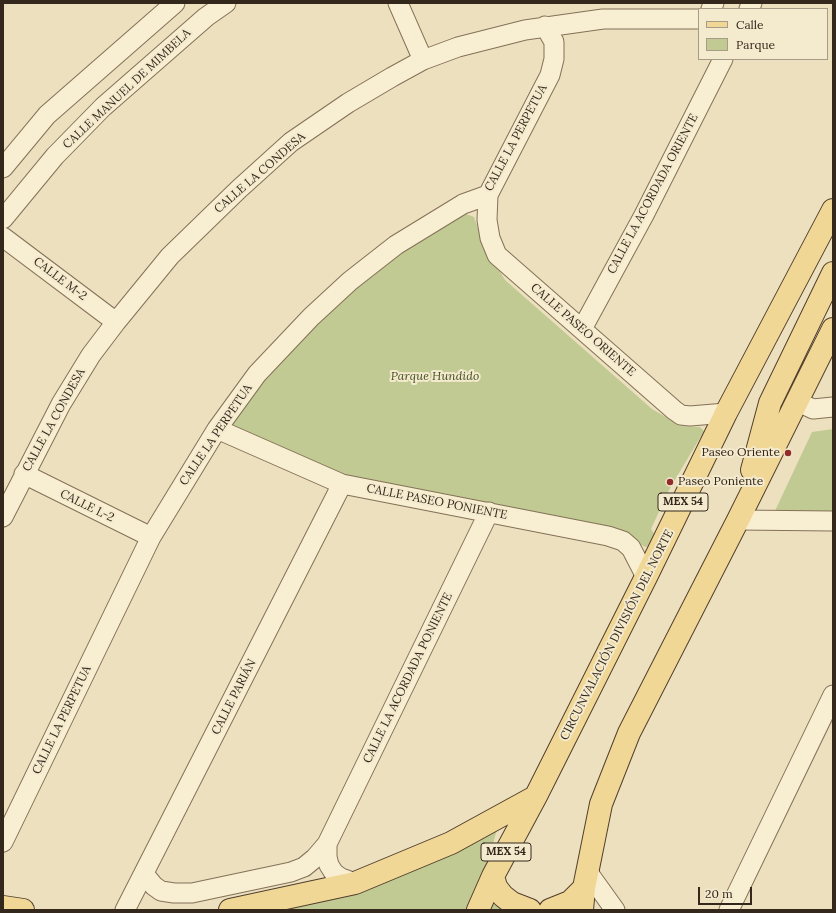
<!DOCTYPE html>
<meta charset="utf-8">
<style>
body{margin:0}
#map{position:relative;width:836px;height:913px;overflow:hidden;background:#ece0bf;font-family:Lora,serif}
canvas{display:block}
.frame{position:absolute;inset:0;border:4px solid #34281c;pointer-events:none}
.legend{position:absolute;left:698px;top:8px;width:130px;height:52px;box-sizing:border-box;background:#f4eace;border:1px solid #a79c87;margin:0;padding:5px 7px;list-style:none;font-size:12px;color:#34281c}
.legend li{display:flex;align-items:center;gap:8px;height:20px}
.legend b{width:20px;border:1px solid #a79c87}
.scale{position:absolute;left:698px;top:887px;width:54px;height:18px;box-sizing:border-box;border:2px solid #34281c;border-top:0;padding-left:5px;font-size:12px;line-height:14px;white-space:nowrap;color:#34281c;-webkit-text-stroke:3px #f4eace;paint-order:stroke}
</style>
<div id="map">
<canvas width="836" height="913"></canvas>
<div class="frame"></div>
<ul class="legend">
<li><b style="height:5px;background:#f0d796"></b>Calle</li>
<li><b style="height:11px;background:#c1ca93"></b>Parque</li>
</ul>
<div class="scale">20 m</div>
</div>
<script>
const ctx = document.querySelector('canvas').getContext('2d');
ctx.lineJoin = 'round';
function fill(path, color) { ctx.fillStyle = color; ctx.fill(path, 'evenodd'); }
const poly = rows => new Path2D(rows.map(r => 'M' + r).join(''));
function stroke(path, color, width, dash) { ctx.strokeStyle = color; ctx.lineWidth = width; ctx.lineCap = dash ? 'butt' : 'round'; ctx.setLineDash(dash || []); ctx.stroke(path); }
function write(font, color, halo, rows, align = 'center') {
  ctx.font = font + ' Lora,serif'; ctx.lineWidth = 4; ctx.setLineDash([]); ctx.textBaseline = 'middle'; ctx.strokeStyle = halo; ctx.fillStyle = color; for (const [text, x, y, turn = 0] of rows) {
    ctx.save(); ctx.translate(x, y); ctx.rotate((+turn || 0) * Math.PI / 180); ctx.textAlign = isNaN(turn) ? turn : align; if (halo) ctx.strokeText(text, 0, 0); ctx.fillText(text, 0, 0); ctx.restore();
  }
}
fill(poly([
 [466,214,474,217,475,220,484,245,505,280,652,409,681,426,700,427,704,431,669,490,651,529,655,535,650,546,645,547,634,540,337,476,229,427,271,371,328,314,374,273,416,241],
 [833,429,833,513,774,513,812,432],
 [498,826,486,868,514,910,258,910]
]), '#c1ca93');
const minor = poly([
 [398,3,423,60],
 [711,9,714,3],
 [749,9,752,3],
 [3,168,47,115,175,3],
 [488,195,487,220,490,238,497,255,674,410,681,415,690,416,726,413],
 [3,219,55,156,103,107,206,17,226,3],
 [3,237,116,322],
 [582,329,644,215,723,59],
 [796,401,813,409,833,407],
 [217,429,342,484,608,536,623,541,631,548,646,577],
 [24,474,151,537],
 [3,517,61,404,91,355,116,322,170,256,239,189,291,142,348,103,392,77,423,60,458,47,525,30,603,19,699,19],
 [738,520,833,521],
 [3,842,151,537,217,429,257,374,311,317,350,281,396,245,463,204,488,195,550,75,554,59,554,42,545,26],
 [327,844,327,857,329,865,334,873,341,878,355,883],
 [587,871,615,910],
 [144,874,154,886,161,891,174,893,192,893,291,872,304,867,315,858,327,844,489,512],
 [125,910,342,484],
 [729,910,833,695]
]);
const primary = poly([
 [752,470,770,403,833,273],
 [493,876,496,887,503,896,512,903,530,910],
 [3,907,23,910],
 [230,910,355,883,451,843,535,797],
 [478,910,493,876,536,796,646,577,726,413,833,210],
 [550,910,570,902,584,888],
 [582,910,584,888,601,804,629,733,738,520,833,329]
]);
stroke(minor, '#847158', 21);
stroke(primary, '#523f2c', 24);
stroke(minor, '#f8eed1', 19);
stroke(primary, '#f0d796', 22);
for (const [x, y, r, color] of [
 [788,453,4,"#922c29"],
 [670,482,4,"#922c29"]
]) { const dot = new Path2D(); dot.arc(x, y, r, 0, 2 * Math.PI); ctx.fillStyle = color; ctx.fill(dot); stroke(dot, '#f4eace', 1.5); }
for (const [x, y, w] of [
 [683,502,50],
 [506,852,50]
]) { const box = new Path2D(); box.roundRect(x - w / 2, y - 9, w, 18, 3); ctx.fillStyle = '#f4eace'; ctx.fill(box); stroke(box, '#34281c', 1); }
write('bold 11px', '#34281c', null, [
 ["MEX 54",683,502],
 ["MEX 54",506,852]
]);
write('12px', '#34281c', '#f4eace', [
 ["CALLE MANUEL DE MIMBELA",127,89,-43],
 ["CALLE LA PERPETUA",516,138,-62],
 ["CALLE LA CONDESA",260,173,-41],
 ["CALLE LA ACORDADA ORIENTE",653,194,-62],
 ["CALLE M-2",60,279,37],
 ["CALLE PASEO ORIENTE",583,330,41],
 ["CALLE LA CONDESA",54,420,-61],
 ["CALLE LA PERPETUA",216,435,-56],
 ["CALLE PASEO PONIENTE",437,502,11],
 ["CALLE L-2",87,506,26],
 ["CIRCUNVALACIÓN DIVISIÓN DEL NORTE",617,635,-63],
 ["CALLE LA ACORDADA PONIENTE",408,678,-64],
 ["CALLE PARIÁN",234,697,-63],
 ["CALLE LA PERPETUA",62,720,-64]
]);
write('italic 12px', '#435023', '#f4eace', [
 ["Parque Hundido",435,377]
]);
write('12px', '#34281c', '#f4eace', [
 ["Paseo Oriente",780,453],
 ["Paseo Poniente",678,482,"left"]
], 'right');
</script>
